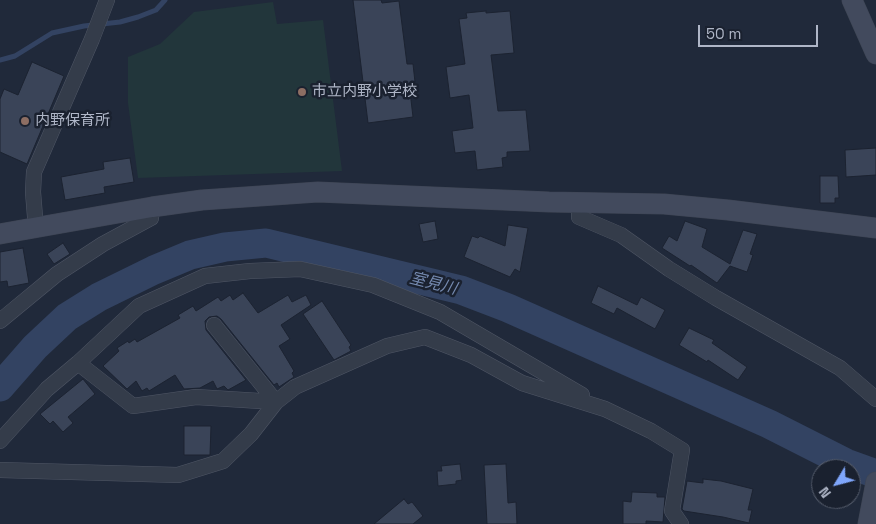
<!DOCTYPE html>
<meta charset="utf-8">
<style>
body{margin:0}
#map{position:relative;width:876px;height:524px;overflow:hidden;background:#20293a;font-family:"Space Grotesk",sans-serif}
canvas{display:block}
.north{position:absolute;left:811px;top:459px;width:50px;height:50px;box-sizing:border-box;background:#1a212f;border:1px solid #565d6c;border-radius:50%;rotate:233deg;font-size:14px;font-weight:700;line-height:20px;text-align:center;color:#afb6c7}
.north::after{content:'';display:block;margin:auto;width:18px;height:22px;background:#7fa6fb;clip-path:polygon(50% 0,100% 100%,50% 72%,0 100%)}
.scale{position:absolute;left:698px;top:25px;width:120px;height:22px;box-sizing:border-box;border:2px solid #afb6c7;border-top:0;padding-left:6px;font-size:15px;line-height:18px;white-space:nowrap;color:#afb6c7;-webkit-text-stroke:4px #1a212f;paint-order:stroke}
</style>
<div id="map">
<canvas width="876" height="524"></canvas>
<div class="north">N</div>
<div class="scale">50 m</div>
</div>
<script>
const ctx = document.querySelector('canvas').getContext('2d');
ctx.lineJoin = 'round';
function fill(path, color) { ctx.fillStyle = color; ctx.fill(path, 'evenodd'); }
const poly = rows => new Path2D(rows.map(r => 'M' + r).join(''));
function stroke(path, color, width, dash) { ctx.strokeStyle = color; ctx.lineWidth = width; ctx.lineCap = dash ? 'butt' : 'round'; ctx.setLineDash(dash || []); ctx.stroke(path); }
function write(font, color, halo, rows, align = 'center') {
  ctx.font = font + ' "Space Grotesk","Noto Sans JP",sans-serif'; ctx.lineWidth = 5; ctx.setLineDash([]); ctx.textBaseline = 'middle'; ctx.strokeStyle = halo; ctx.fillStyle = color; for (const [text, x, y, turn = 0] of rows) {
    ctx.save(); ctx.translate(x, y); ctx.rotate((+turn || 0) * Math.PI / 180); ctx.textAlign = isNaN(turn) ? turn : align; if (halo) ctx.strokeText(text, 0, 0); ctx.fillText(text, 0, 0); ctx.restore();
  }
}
fill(poly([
 [273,2,277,24,323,20,342,171,138,178,128,103,128,57,160,44,194,12]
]), '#22363b');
stroke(poly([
 [0,60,15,56,52,33,84,26,120,22,138,17,156,10,165,0]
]), '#334362', 5);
stroke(poly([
 [0,387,35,347,67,317,99,297,154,270,190,255,225,247,266,243,461,290,508,308,769,424,846,463,876,474]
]), '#334362', 29);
const building = poly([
 [353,0,381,0,382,3,399,1,407,64,413,64,415,82,409,83,413,117,368,123,353,0],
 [486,11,486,13,510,11,514,53,491,55,498,111,526,110,530,151,507,152,507,157,502,158,503,167,477,170,475,151,455,153,452,131,473,128,469,95,450,98,446,67,465,64,459,19,467,18,466,13,486,11],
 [32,62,64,76,27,164,0,152,0,99,4,89,18,95,32,62],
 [876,148,876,175,846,177,845,150,876,148],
 [130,158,134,182,104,187,105,193,65,200,61,177,104,169,103,162,130,158],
 [820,176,838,176,839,198,835,198,835,203,820,203,820,176],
 [435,221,438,239,423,242,419,224,435,221],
 [685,221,707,229,702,247,730,264,743,230,757,234,750,254,753,255,747,272,730,266,717,283,691,265,690,266,662,248,669,236,677,241,685,221],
 [508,225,528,228,520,272,515,269,510,277,464,257,472,236,478,238,480,236,505,246,508,225],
 [63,243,70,254,54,264,47,254,63,243],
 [23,248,29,283,8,287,7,281,0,282,0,252,23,248],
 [598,286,637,305,641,297,665,310,655,329,617,308,614,314,591,303,598,286],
 [243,293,258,313,288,295,292,302,306,295,311,305,281,325,290,339,279,346,294,371,292,373,294,377,279,387,277,383,274,385,221,319,217,316,209,317,205,321,206,330,246,380,228,390,224,386,217,389,213,381,200,388,184,389,175,375,149,391,147,388,142,391,136,381,127,389,103,366,119,351,117,348,128,341,129,343,135,339,137,342,180,318,178,315,193,306,196,311,218,297,221,301,230,295,233,300,243,293],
 [322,301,351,345,349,347,351,351,334,360,303,314,322,301],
 [689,328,714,340,712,343,747,367,738,380,708,360,707,362,679,345,689,328],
 [83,379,95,394,68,417,73,423,63,432,53,421,50,424,40,414,83,379],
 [184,426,211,426,210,455,184,455,184,426],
 [460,464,462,480,456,481,456,484,438,486,437,471,442,471,441,466,460,464],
 [506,464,508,503,516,502,517,524,487,524,484,465,506,464],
 [703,479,721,481,753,489,748,510,752,510,749,523,723,517,684,511,682,509,687,481,703,483,703,479],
 [632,492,657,493,657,497,665,497,663,522,646,521,646,524,623,524,623,501,631,502,632,492],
 [404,499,408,504,412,502,423,516,413,524,374,524,404,499]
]);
fill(building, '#3a4458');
stroke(building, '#1c2331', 1);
const street = poly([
 [579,202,579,217,621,235,669,269,716,298,840,368,876,399],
 [36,229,33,192,34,172,92,39,107,0],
 [0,321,57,274,103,244,151,218,152,207],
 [78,363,133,406,196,397,276,402,295,387,387,346,425,337,471,355,522,383,605,409,651,431,682,450,672,511,681,524],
 [0,441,47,389,78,363,139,306,205,276,250,271,300,269,373,285,440,312,582,395],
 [0,470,178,475,223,461,251,434,276,402,214,325]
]);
const secondary = poly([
 [852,0,876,54],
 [0,234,152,207,202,200,318,192,549,202,664,204,728,210,876,228],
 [868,524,876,482]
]);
stroke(street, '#4f5665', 16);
stroke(secondary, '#3e4554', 21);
stroke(street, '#343c4a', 15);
stroke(secondary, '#424a5d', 20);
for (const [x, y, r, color] of [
 [302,92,5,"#8d6e63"],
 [25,121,5,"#8d6e63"]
]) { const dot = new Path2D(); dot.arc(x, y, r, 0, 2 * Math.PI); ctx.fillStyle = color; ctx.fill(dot); stroke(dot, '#1a212f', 2); }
write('15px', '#afb6c7', '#1a212f', [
 ["市立内野小学校",312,92],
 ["内野保育所",35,121]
], 'left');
write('italic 16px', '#758ab0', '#1a212f', [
 ["室見川",433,284,14]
]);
</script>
